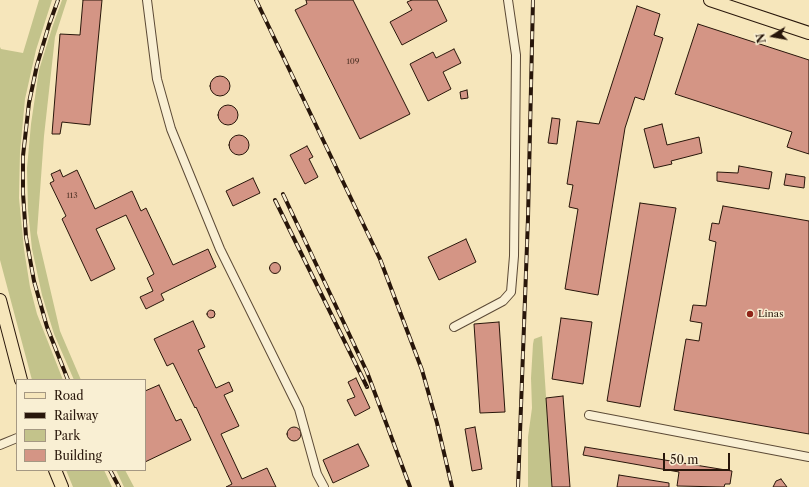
<!DOCTYPE html>
<style>
body{margin:0}
#map{position:relative;width:809px;height:487px;overflow:hidden;background:#f6e6bb;font-family:"Libre Caslon Text",serif}
canvas{display:block}
.legend{position:absolute;left:16px;top:379px;width:130px;height:92px;box-sizing:border-box;background:#f9efd3;border:1px solid #a59883;margin:0;padding:5px 7px;list-style:none;font-size:12px;color:#28160a}
.legend li{display:flex;align-items:center;gap:8px;height:20px}
.legend b{width:20px;border:1px solid #a59883}
.north{position:absolute;left:753px;top:16px;width:40px;height:40px;-webkit-text-stroke:3px #f9efd3;paint-order:stroke;rotate:259deg;font-size:11px;font-weight:700;line-height:16px;text-align:center;color:#28160a}
.north::after{content:'';display:block;margin:auto;width:14px;height:18px;background:#28160a;clip-path:polygon(50% 0,100% 100%,50% 72%,0 100%)}
.scale{position:absolute;left:663px;top:453px;width:67px;height:18px;box-sizing:border-box;border:2px solid #28160a;border-top:0;padding-left:5px;font-size:12px;line-height:14px;white-space:nowrap;color:#28160a;-webkit-text-stroke:3px #f9efd3;paint-order:stroke}
</style>
<div id="map">
<canvas width="809" height="487"></canvas>
<ul class="legend">
<li><b style="height:5px;background:#f6e6bb"></b>Road</li>
<li><b style="height:5px;background:#28160a"></b>Railway</li>
<li><b style="height:11px;background:#c3c38b"></b>Park</li>
<li><b style="height:11px;background:#d49585"></b>Building</li>
</ul>
<div class="north">N</div>
<div class="scale">50 m</div>
</div>
<script>
const ctx = document.querySelector('canvas').getContext('2d');
ctx.lineJoin = 'round';
function fill(path, color) { ctx.fillStyle = color; ctx.fill(path, 'evenodd'); }
const poly = rows => new Path2D(rows.map(r => 'M' + r).join(''));
function stroke(path, color, width, dash) { ctx.strokeStyle = color; ctx.lineWidth = width; ctx.lineCap = dash ? 'butt' : 'round'; ctx.setLineDash(dash || []); ctx.stroke(path); }
function write(font, color, halo, rows, align = 'center') {
  ctx.font = font + ' "Libre Caslon Text",serif'; ctx.lineWidth = 3; ctx.setLineDash([]); ctx.textBaseline = 'middle'; ctx.strokeStyle = halo; ctx.fillStyle = color; for (const [text, x, y, turn = 0] of rows) {
    ctx.save(); ctx.translate(x, y); ctx.rotate((+turn || 0) * Math.PI / 180); ctx.textAlign = isNaN(turn) ? turn : align; if (halo) ctx.strokeText(text, 0, 0); ctx.fillText(text, 0, 0); ctx.restore();
  }
}
fill(poly([
 [39,0,52,0,36,50,25,99,20,152,19,198,24,249,30,287,37,314,63,380,32,380,0,260,0,47,1,49,23,53],
 [62,0,67,0,55,37,44,136,37,233,60,331,81,380,74,380,54,334,42,295,32,249,28,211,27,168,31,124,39,70,52,28],
 [542,336,552,487,528,487,528,437,532,408,531,378,533,344,534,339],
 [66,470,104,470,112,487,73,487],
 [116,470,125,470,134,487,124,487]
]), '#c3c38b');
const building = poly([
 [83,0,102,0,90,125,62,122,60,134,52,134,60,34,80,35,83,0],
 [306,0,353,0,410,114,360,139,295,10,307,4,306,0],
 [412,0,437,0,447,21,402,45,390,22,412,10,407,2,412,0],
 [637,6,660,14,654,35,663,38,644,100,635,97,625,128,598,295,565,289,578,209,569,207,573,185,567,184,577,121,599,124,637,6],
 [698,24,809,60,809,154,787,147,792,132,675,94,698,24],
 [454,49,461,63,443,72,451,89,428,101,410,64,433,52,436,58,454,49],
 '210 86a10 10 0 1 1 20 0a10 10 0 1 1-20 0Z',
 [467,90,468,98,461,99,460,92,467,90],
 '218 115a10 10 0 1 1 20 0a10 10 0 1 1-20 0Z',
 [552,118,560,119,557,144,548,143,552,118],
 [662,124,667,145,699,137,702,153,671,161,672,164,654,168,644,129,662,124],
 '229 145a10 10 0 1 1 20 0a10 10 0 1 1-20 0Z',
 [307,146,313,157,309,159,318,177,305,184,290,155,307,146],
 [739,166,772,172,769,189,717,181,717,172,738,173,739,166],
 [60,170,63,177,77,170,95,209,132,191,141,211,146,208,173,265,208,249,216,267,161,294,164,300,146,309,140,297,153,291,147,278,154,274,126,215,96,229,115,269,91,281,62,219,66,216,50,183,54,181,51,174,60,170],
 [786,174,805,177,804,188,784,185,786,174],
 [253,178,260,193,233,206,226,191,253,178],
 [640,203,676,208,640,407,607,401,640,203],
 [723,206,809,221,809,434,674,410,686,339,699,341,702,323,690,321,693,305,706,306,716,242,709,240,712,223,719,224,723,206],
 [466,239,476,262,439,280,428,257,466,239],
 '269.5 268a5.5 5.5 0 1 1 11 0a5.5 5.5 0 1 1-11 0Z',
 '207 314a4 4 0 1 1 8 0a4 4 0 1 1-8 0Z',
 [561,318,592,322,583,384,552,379,561,318],
 [193,321,205,347,198,350,216,388,229,382,233,391,224,395,239,426,221,434,242,479,267,468,276,487,226,487,232,484,196,407,195,408,173,363,167,366,154,339,193,321],
 [499,322,505,412,480,413,474,324,499,322],
 [356,378,370,408,355,416,347,400,355,397,348,382,356,378],
 [159,385,176,421,181,419,191,440,145,462,145,391,159,385],
 [563,396,570,487,552,487,546,398,563,396],
 '287 434a7 7 0 1 1 14 0a7 7 0 1 1-14 0Z',
 [475,427,482,469,472,471,465,429,475,427],
 [358,444,369,466,333,483,323,460,358,444],
 [585,447,732,471,730,484,725,484,724,487,677,486,679,472,583,455,585,447],
 [619,475,669,483,669,487,617,487,619,475],
 [781,479,787,487,773,487,776,481,781,479]
]);
fill(building, '#d49585');
stroke(building, '#28160a', 1);
const street = poly([
 [147,0,157,79,171,129,220,249,299,409,317,474,324,487],
 [454,327,503,301,511,292,514,256,516,55,508,0],
 [589,415,809,457],
 [0,445,17,438]
]);
const primary = poly([
 [710,0,809,33],
 [0,300,21,380],
 [55,470,62,487]
]);
stroke(street, '#5c4a36', 10);
stroke(primary, '#28160a', 14);
stroke(street, '#f9efd3', 8);
stroke(primary, '#f6e6bb', 12);
const rail = poly([
 [58,0,49,25,37,65,29,103,23,156,23,193,26,237,34,281,47,327,68,380],
 [256,0,380,259,422,370,437,423,452,487],
 [283,194,367,372,410,487],
 [275,200,367,387],
 [110,470,119,487],
 [518,487,528,218,533,0]
]);
stroke(rail, '#28160a', 4);
stroke(rail, '#f9efd3', 2.5, [8]);
for (const [x, y, r, color] of [
 [750,314,4,"#8f2418"]
]) { const dot = new Path2D(); dot.arc(x, y, r, 0, 2 * Math.PI); ctx.fillStyle = color; ctx.fill(dot); stroke(dot, '#f9efd3', 1.5); }
write('8px', '#533629', null, [
 ["109",353,62],
 ["113",72,196]
]);
write('10px', '#28160a', '#f9efd3', [
 ["Linas",758,314]
], 'left');
</script>
